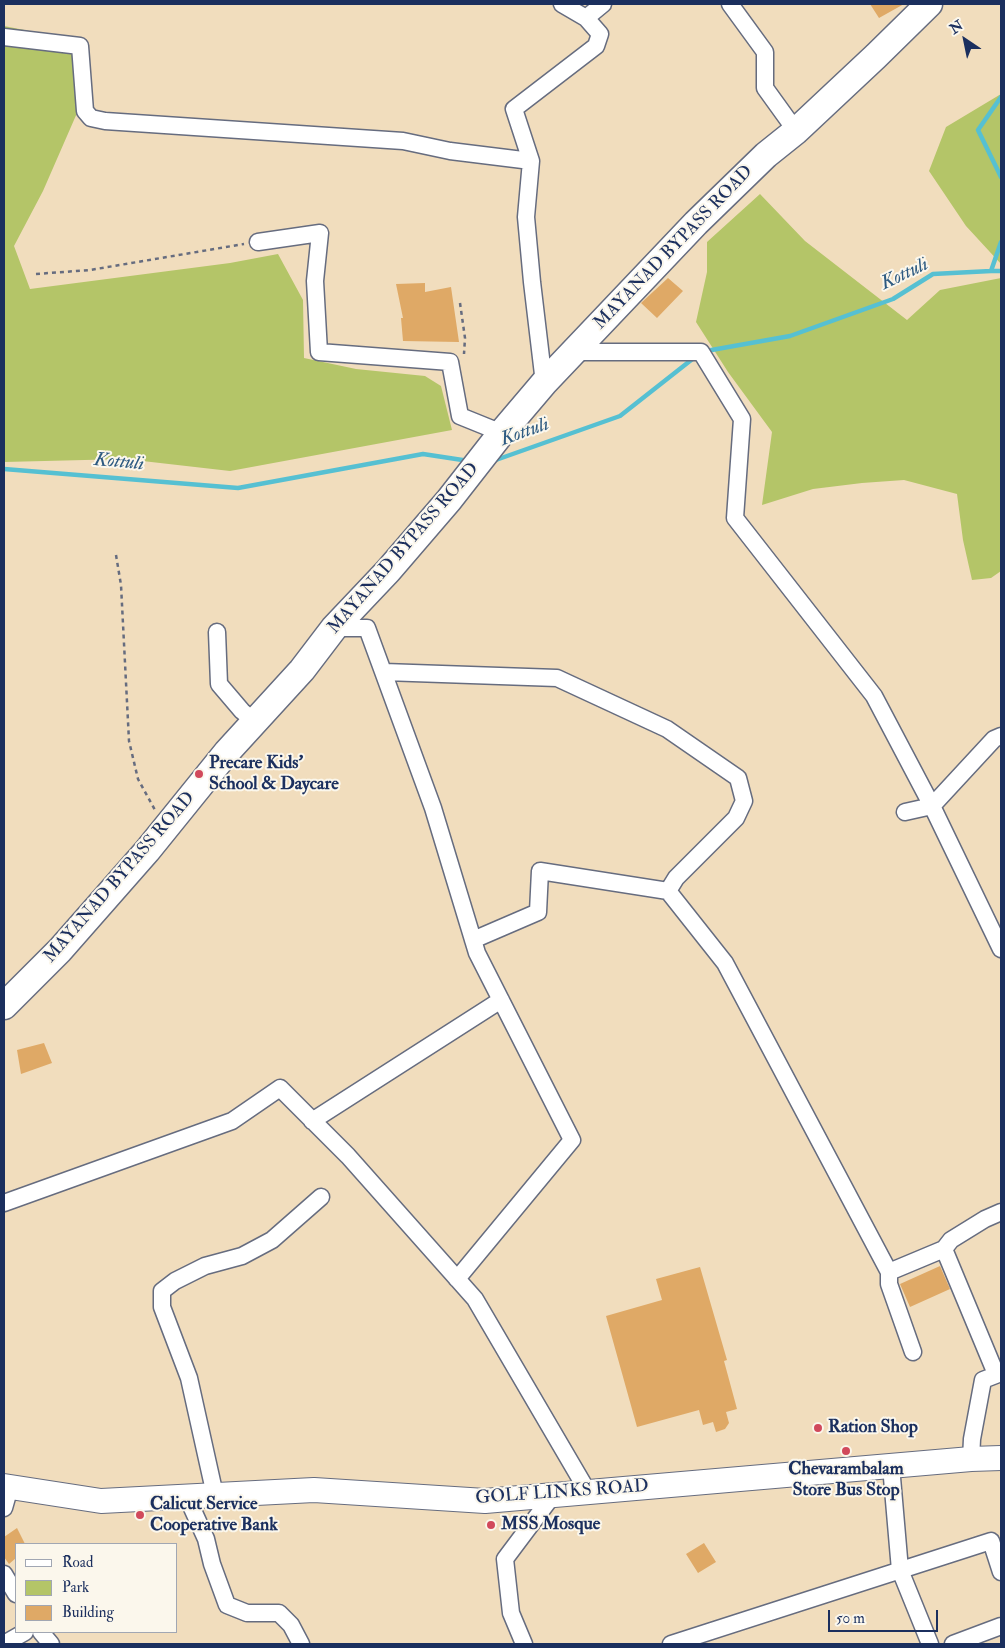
<!DOCTYPE html>
<style>
body{margin:0}
#map{position:relative;width:1005px;height:1648px;overflow:hidden;background:#f1ddbd;font-family:"IM FELL Double Pica",serif}
canvas{display:block}
.frame{position:absolute;inset:0;border:5px solid #1b2f5e;pointer-events:none}
.legend{position:absolute;left:15px;top:1543px;width:162px;height:90px;box-sizing:border-box;background:#fbf7ec;border:1px solid #a1a7b3;margin:0;padding:6px 9px;list-style:none;font-size:15px;color:#1b2f5e}
.legend li{display:flex;align-items:center;gap:10px;height:25px}
.legend b{width:25px;border:1px solid #a1a7b3}
.north{position:absolute;left:940px;top:15px;width:50px;height:50px;-webkit-text-stroke:4px #fbf7ec;paint-order:stroke;rotate:326deg;font-size:14px;font-weight:700;line-height:20px;text-align:center;color:#1b2f5e}
.north::after{content:'';display:block;margin:auto;width:18px;height:22px;background:#1b2f5e;clip-path:polygon(50% 0,100% 100%,50% 72%,0 100%)}
.scale{position:absolute;left:828px;top:1610px;width:110px;height:22px;box-sizing:border-box;border:2px solid #1b2f5e;border-top:0;padding-left:6px;font-size:15px;line-height:18px;white-space:nowrap;color:#1b2f5e;-webkit-text-stroke:4px #fbf7ec;paint-order:stroke}
</style>
<div id="map">
<canvas width="1005" height="1648"></canvas>
<div class="frame"></div>
<ul class="legend">
<li><b style="height:6px;background:#fff"></b>Road</li>
<li><b style="height:14px;background:#b4c568"></b>Park</li>
<li><b style="height:14px;background:#dfa966"></b>Building</li>
</ul>
<div class="north">N</div>
<div class="scale">50 m</div>
</div>
<script>
const ctx = document.querySelector('canvas').getContext('2d');
ctx.lineJoin = 'round';
function fill(path, color) { ctx.fillStyle = color; ctx.fill(path, 'evenodd'); }
const poly = rows => new Path2D(rows.map(r => 'M' + r).join(''));
function stroke(path, color, width, dash) { ctx.strokeStyle = color; ctx.lineWidth = width; ctx.lineCap = dash ? 'butt' : 'round'; ctx.setLineDash(dash || []); ctx.stroke(path); }
function write(font, color, halo, rows, align = 'center') {
  ctx.font = font + ' "IM FELL Double Pica",serif'; ctx.lineWidth = 4; ctx.setLineDash([]); ctx.textBaseline = 'middle'; ctx.strokeStyle = halo; ctx.fillStyle = color; for (const [text, x, y, turn = 0] of rows) {
    ctx.save(); ctx.translate(x, y); ctx.rotate((+turn || 0) * Math.PI / 180); ctx.textAlign = isNaN(turn) ? turn : align; if (halo) ctx.strokeText(text, 0, 0); ctx.fillText(text, 0, 0); ctx.restore();
  }
}
fill(poly([
 [4,26,55,36,85,49,84,97,43,191,14,246,30,289,230,263,278,254,303,300,304,358,356,369,425,376,441,386,452,430,230,471,125,459,4,462],
 [1001,94,1001,264,966,226,929,171,946,127],
 [760,194,805,241,907,320,940,290,1001,278,1001,571,991,578,972,580,963,540,957,494,904,480,862,483,813,489,762,505,772,432,728,372,696,322,707,272,707,242]
]), '#b4c568');
stroke(poly([
 [1001,97,978,130,1001,177],
 [991,271,1001,271],
 [706,351,790,336,893,299,933,274,991,271,1001,242],
 [493,461,620,416,695,357],
 [4,469,238,488,423,454,469,461]
]), '#56c0d2', 4.5);
fill(poly([
 [870,4,904,4,879,18],
 [668,278,683,291,657,318,641,303],
 [425,283,425,292,451,287,459,342,403,341,401,318,403,318,396,284],
 [44,1043,52,1063,21,1074,17,1050],
 [940,1266,950,1289,910,1307,900,1284],
 [700,1267,727,1360,724,1361,737,1409,726,1412,729,1423,725,1429,716,1432,713,1422,703,1425,699,1410,637,1427,606,1316,662,1300,656,1279],
 [17,1528,25,1544,16,1544,16,1558,9,1564,4,1557,4,1537],
 [704,1543,716,1562,698,1573,686,1554]
]), '#dfa966');
const street = poly([
 [730,4,765,52,765,88,796,131],
 [586,18,603,4],
 [4,37,80,46,85,111,91,118,105,121,403,141,450,151,531,161],
 [258,242,320,233,315,281,319,352,450,362,460,416,502,433],
 [573,352,701,352,742,419,735,518,874,696,932,806,1001,949],
 [544,383,532,282,526,217,531,161,514,109,596,46,600,34,586,18,562,4],
 [334,628,367,628,433,808,477,953,572,1140,457,1279],
 [217,632,219,684,242,711,255,722],
 [384,672,557,678,667,729,738,778,744,801,736,818,676,878,668,891,725,963,889,1272,889,1284,913,1352],
 [905,812,932,806,994,739,1001,736],
 [473,940,538,912,540,871,668,891],
 [312,1121,501,1000],
 [4,1203,232,1121,280,1088,348,1156,475,1299,588,1492],
 [944,1249,996,1374],
 [889,1272,944,1249,951,1240,985,1219,1001,1212],
 [971,1459,972,1439,983,1380,1001,1373],
 [891,1466,900,1570,930,1644],
 [215,1495,189,1378,162,1307,162,1291,175,1281,205,1266,242,1256,272,1240,321,1197],
 [187,1497,206,1539,212,1564,227,1605,247,1613,279,1613,291,1625,301,1644],
 [4,1508,10,1487],
 [4,1574,16,1594],
 [41,1632,51,1644],
 [4,1644,25,1632],
 [524,1644,511,1613,505,1559,553,1495],
 [671,1644,991,1541,1001,1572],
 [953,1644,1001,1626]
]);
const secondary = poly([
 [4,1486,101,1501,314,1490,485,1501,971,1459,1001,1458]
]);
const primary = poly([
 [4,1006,60,950,147,851,227,752,302,670,334,628,388,571,449,500,499,436,544,383,696,223,766,155,796,131,876,56,929,4]
]);
stroke(street, '#666c7f', 19);
stroke(secondary, '#666c7f', 26);
stroke(primary, '#666c7f', 29);
stroke(poly([
 [36,274,90,270,244,244],
 [460,303,465,338,464,354],
 [116,555,121,585,129,741,138,779,155,810]
]), '#666c7f', 2.5, [4, 4]);
stroke(street, '#fff', 16);
stroke(secondary, '#fff', 24);
stroke(primary, '#fff', 26);
for (const [x, y, r, color] of [
 [199,774,5,"#d1495b"],
 [818,1428,5,"#d1495b"],
 [846,1451,5,"#d1495b"],
 [140,1515,5,"#d1495b"],
 [491,1525,5,"#d1495b"]
]) { const dot = new Path2D(); dot.arc(x, y, r, 0, 2 * Math.PI); ctx.fillStyle = color; ctx.fill(dot); stroke(dot, '#fbf7ec', 2); }
write('18px', '#1b2f5e', '#fbf7ec', [
 ["MAYANAD BYPASS ROAD",674,248,-46],
 ["MAYANAD BYPASS ROAD",404,549,-49],
 ["MAYANAD BYPASS ROAD",120,878,-49],
 ["GOLF LINKS ROAD",562,1493,-4]
]);
write('bold 18px', '#1b2f5e', '#fbf7ec', [
 ["Precare Kids'",209,764],
 ["School & Daycare",209,785],
 ["Ration Shop",828,1428],
 ["Chevarambalam",846,1470,"center"],
 ["Store Bus Stop",846,1491,"center"],
 ["Calicut Service",150,1505],
 ["Cooperative Bank",150,1526],
 ["MSS Mosque",501,1525]
], 'left');
write('italic 19px', '#2d5a81', '#fbf7ec', [
 ["Kottuli",905,275,-26],
 ["Kottuli",525,433,-20],
 ["Kottuli",119,463,5]
]);
</script>
